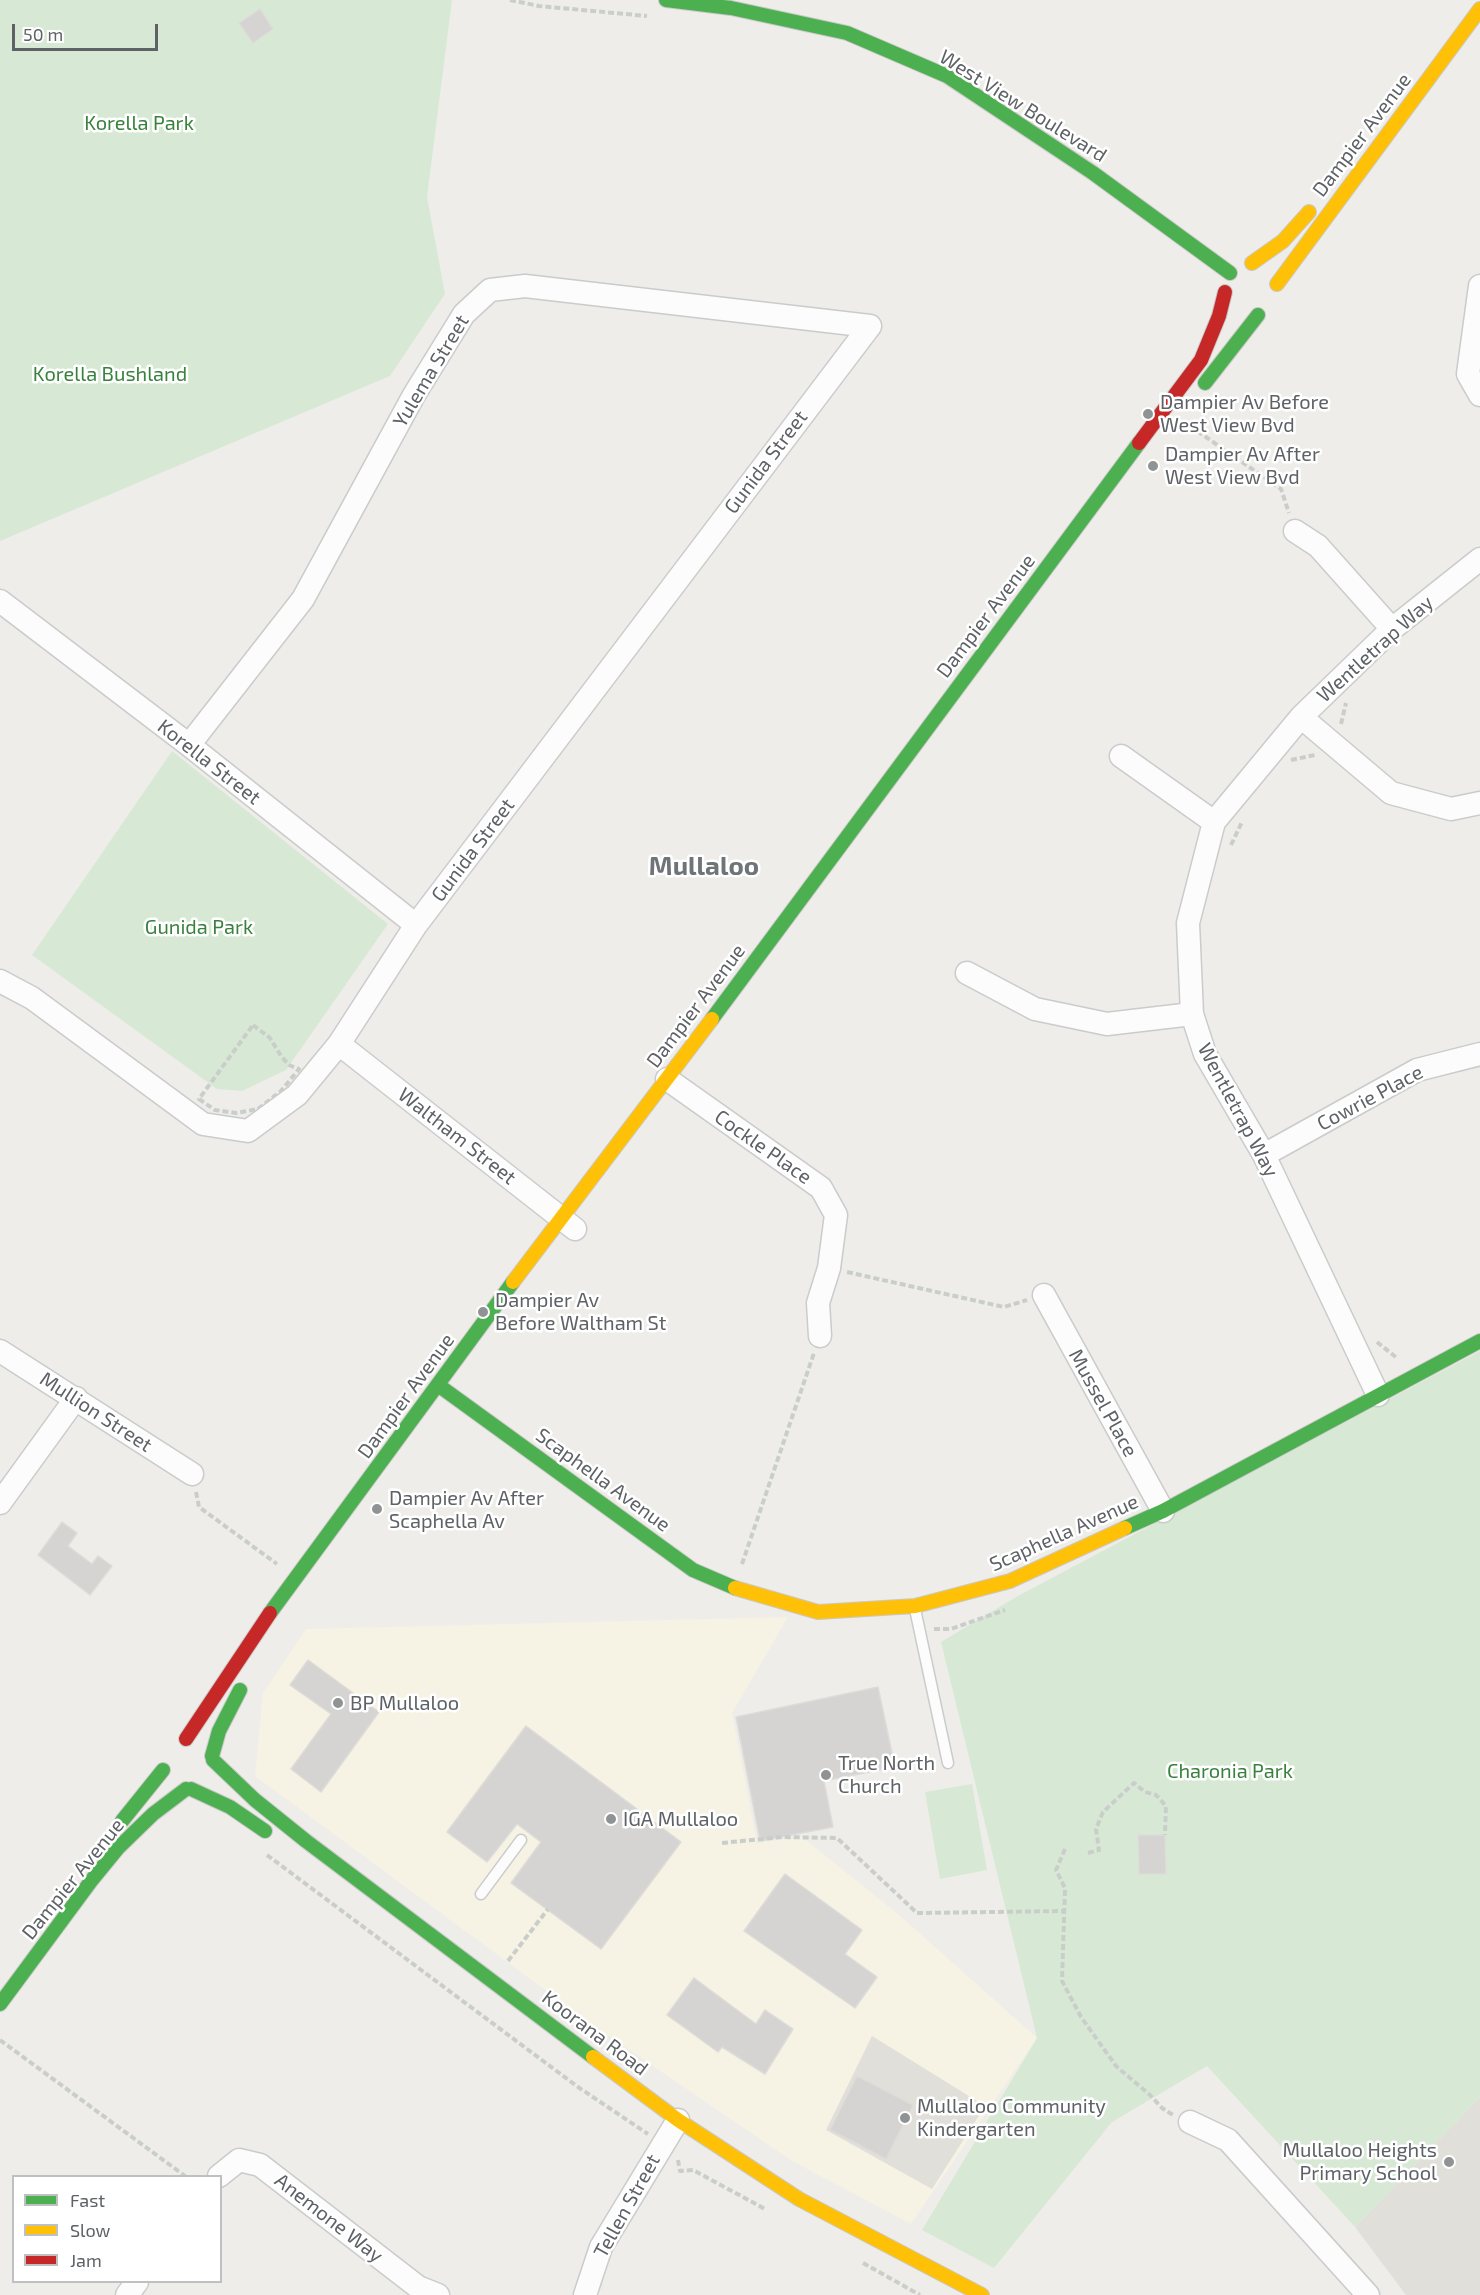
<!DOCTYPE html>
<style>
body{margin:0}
#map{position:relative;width:1480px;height:2295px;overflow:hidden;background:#eeede9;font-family:"Exo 2",sans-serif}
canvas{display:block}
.legend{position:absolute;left:12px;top:2175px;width:210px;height:108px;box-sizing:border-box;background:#fff;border:2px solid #bfc0c2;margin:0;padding:8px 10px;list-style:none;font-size:18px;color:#5e6266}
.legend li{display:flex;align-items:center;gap:12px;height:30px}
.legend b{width:30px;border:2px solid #bfc0c2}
.scale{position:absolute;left:12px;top:24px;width:146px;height:27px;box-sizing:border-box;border:3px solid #5e6266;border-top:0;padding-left:8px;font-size:18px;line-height:21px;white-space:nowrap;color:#5e6266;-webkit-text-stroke:4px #fff;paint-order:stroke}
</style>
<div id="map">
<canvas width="1480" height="2295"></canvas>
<ul class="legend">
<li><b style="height:8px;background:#4caf50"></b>Fast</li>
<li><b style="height:8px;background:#ffc107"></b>Slow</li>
<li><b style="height:8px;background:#c62828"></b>Jam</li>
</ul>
<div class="scale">50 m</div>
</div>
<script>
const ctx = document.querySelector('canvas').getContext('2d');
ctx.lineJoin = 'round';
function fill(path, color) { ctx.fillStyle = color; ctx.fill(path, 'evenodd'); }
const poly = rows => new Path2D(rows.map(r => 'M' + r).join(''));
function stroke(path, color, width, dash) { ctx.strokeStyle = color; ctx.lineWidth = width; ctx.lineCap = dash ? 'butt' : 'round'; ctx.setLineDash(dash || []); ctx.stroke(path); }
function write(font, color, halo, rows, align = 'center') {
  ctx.font = font + ' "Exo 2",sans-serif'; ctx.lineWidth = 5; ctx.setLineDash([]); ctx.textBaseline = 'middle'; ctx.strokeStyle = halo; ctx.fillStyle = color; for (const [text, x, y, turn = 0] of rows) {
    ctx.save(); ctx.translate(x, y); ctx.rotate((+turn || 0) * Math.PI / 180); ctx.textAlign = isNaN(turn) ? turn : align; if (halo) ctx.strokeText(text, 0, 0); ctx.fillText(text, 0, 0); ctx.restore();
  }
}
fill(poly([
 [788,1617,732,1713,757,1843,802,1837,898,1914,1037,2038,911,2224,792,2161,590,2023,255,1776,263,1693,306,1629]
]), '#f6f2e4');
fill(poly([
 [872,2036,985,2106,932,2189,826,2130],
 [1480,2097,1480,2295,1406,2295,1355,2227]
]), '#e1dfd9');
fill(poly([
 [0,0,452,0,427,197,445,294,390,376,0,541],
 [172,751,388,924,286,1070,242,1091,217,1089,32,955],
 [1480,1351,1480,2097,1355,2227,1207,2066,1112,2122,994,2268,922,2230,1037,2038,941,1642,1016,1597],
 [972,1784,987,1870,940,1879,925,1792]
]), '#d7e9d5');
const building = poly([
 [260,9,273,29,253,43,239,23,260,9],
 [62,1522,77,1533,68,1546,92,1564,98,1556,112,1566,90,1595,38,1555,62,1522],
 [308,1660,379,1712,321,1792,291,1769,331,1714,290,1685,308,1660],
 [878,1687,895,1767,824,1781,833,1827,760,1841,736,1717,878,1687],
 [526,1726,681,1842,601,1949,511,1883,541,1842,517,1824,487,1862,447,1832,526,1726],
 [1138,1835,1165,1835,1166,1874,1139,1874,1138,1835],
 [785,1874,862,1930,845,1954,877,1977,855,2008,744,1931,785,1874],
 [694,1978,756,2024,765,2010,793,2029,765,2074,722,2047,718,2052,667,2015,694,1978],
 [857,2076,913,2105,886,2159,830,2130,857,2076]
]);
fill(building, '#d5d4d2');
stroke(building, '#dddcd8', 1.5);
const lane = poly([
 [915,1609,948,1763],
 [481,1894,521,1840]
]);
const street = poly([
 [1480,286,1468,374,1480,395],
 [1295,531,1318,546,1392,629],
 [0,601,189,745,416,925],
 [1301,717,1391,793,1451,809,1480,803],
 [189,745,303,599,414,395,464,314,490,290,525,286,870,326],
 [1121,756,1214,822],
 [967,973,1035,1009,1107,1024,1192,1014],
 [0,981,32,998,203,1124,248,1131,297,1095,339,1044,416,925,870,326],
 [339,1044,575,1229],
 [667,1079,821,1188,836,1215,829,1268,818,1303,820,1336],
 [1264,1155,1417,1070,1480,1054],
 [1044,1295,1163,1511],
 [0,1351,192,1474],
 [1378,1395,1264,1155,1205,1054,1192,1014,1188,923,1214,822,1301,717,1392,629,1480,559],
 [0,1503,76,1398],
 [1190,2122,1228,2140,1368,2295],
 [219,2176,239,2160,260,2165,418,2287,438,2295],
 [127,2295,137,2282],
 [585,2295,601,2247,678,2120]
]);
const fast = poly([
 [666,0,731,8,847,33,947,76,1093,173,1230,273],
 [1205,383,1258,315],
 [712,1019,1139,443],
 [438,1385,693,1570,735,1588],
 [1125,1528,1163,1511,1480,1341],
 [270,1613,513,1282],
 [212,1756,219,1731,240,1690],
 [213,1760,255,1800,306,1841,593,2057],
 [191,1789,230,1807,265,1831],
 [122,1821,163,1770],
 [0,2004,91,1881,118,1848,153,1814,186,1789]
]);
const slow = poly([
 [1252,263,1283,241,1309,212],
 [1277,284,1480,9],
 [513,1282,712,1019],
 [735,1588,818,1612,915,1606,1010,1581,1125,1528],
 [593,2057,678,2120,799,2199,982,2295]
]);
const jam = poly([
 [1139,443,1201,360,1219,316,1225,292],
 [186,1739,270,1613]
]);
stroke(lane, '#cacbcb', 13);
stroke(street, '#cacbcb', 25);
stroke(fast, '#c9c9c9', 16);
stroke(slow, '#c9c9c9', 16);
stroke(jam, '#c9c9c9', 16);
stroke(poly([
 [510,0,539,6,647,16],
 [1190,426,1281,489,1289,513],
 [1341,724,1346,703],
 [1291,760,1315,755],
 [1231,845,1242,822],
 [253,1025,270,1038,281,1056,289,1065,299,1069,281,1091,258,1109,236,1113,215,1110,199,1099,253,1025],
 [847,1272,1004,1307,1027,1300],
 [1377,1342,1397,1358],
 [196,1492,199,1507,277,1564],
 [742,1564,814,1353],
 [934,1629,951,1629,1005,1610],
 [722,1843,782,1837,837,1838,917,1913,1064,1911],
 [1065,1849,1056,1870,1065,1888,1062,1981,1081,2017,1116,2066,1150,2095,1162,2108,1173,2115],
 [1088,1853,1099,1850,1096,1829,1103,1812,1134,1783,1145,1792,1156,1795,1166,1806,1165,1835],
 [267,1855,578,2087,648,2134],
 [508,1961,548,1909],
 [0,2040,185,2176],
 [678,2160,680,2171,693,2170,765,2209],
 [863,2263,920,2295]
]), '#cacecb', 4, [6, 3]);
stroke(lane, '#fcfcfc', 10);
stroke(street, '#fcfcfc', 22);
stroke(fast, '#4caf50', 14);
stroke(slow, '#ffc107', 14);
stroke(jam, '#c62828', 14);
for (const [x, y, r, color] of [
 [1148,414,6,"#909394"],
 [1153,466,6,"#909394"],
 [483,1312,6,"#909394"],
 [377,1509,6,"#909394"],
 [338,1703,6,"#909394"],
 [826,1775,6,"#909394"],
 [611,1819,6,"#909394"],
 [905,2118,6,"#909394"],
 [1449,2162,6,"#909394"]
]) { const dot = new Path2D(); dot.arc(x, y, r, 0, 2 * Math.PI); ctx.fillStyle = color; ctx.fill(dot); stroke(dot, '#fff', 2); }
write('20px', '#5e6266', '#fff', [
 ["West View Boulevard",1023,106,32],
 ["Dampier Avenue",1362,135,-53],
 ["Yulema Street",431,371,-59],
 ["Gunida Street",766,462,-53],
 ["Dampier Avenue",986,616,-53],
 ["Wentletrap Way",1375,649,-42],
 ["Korella Street",209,762,38],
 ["Gunida Street",473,850,-53],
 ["Dampier Avenue",696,1006,-53],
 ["Cowrie Place",1370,1098,-28],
 ["Wentletrap Way",1238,1110,62],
 ["Waltham Street",457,1136,38],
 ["Cockle Place",763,1147,35],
 ["Dampier Avenue",406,1396,-54],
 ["Mussel Place",1103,1403,61],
 ["Mullion Street",96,1412,33],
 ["Scaphella Avenue",603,1480,36],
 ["Scaphella Avenue",1064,1533,-24],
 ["Dampier Avenue",73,1879,-51],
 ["Koorana Road",595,2033,37],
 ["Tellen Street",627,2206,-61],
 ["Anemone Way",329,2218,38]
]);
write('20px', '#39823d', '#fff', [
 ["Korella Park",139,123],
 ["Korella Bushland",110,374],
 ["Gunida Park",199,927],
 ["Charonia Park",1230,1771]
]);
write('20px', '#5e6266', '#fff', [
 ["Dampier Av Before",1160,402],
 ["West View Bvd",1160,425],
 ["Dampier Av After",1165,454],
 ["West View Bvd",1165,477],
 ["Dampier Av",495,1300],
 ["Before Waltham St",495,1323],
 ["Dampier Av After",389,1498],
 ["Scaphella Av",389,1521],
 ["BP Mullaloo",350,1703],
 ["True North",838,1763],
 ["Church",838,1786],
 ["IGA Mullaloo",623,1819],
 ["Mullaloo Community",917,2106],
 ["Kindergarten",917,2129],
 ["Mullaloo Heights",1437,2150,"right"],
 ["Primary School",1437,2173,"right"]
], 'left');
write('bold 26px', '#6f7478', '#fff', [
 ["Mullaloo",704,866]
]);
</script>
